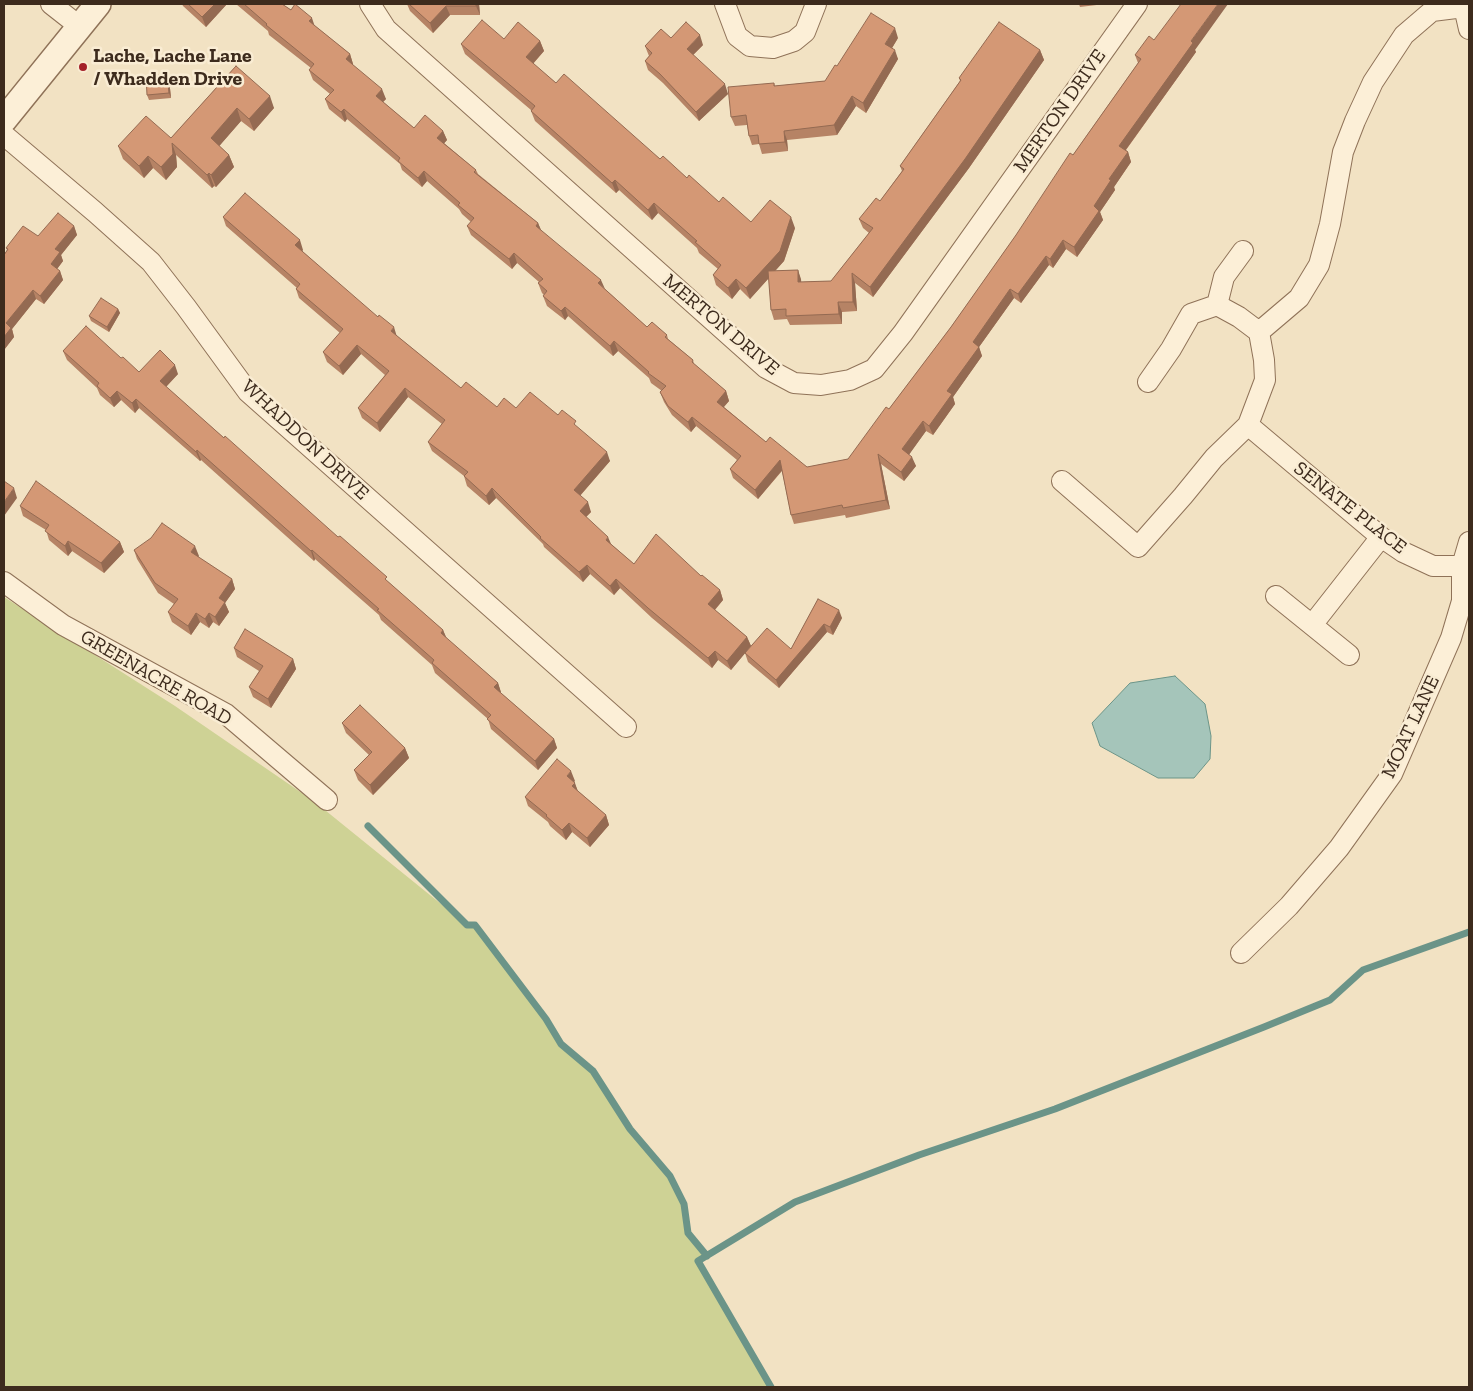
<!DOCTYPE html>
<style>
body{margin:0}
#map{position:relative;width:1473px;height:1391px;overflow:hidden;background:#f2e2c3;font-family:"Zilla Slab",serif}
canvas{display:block}
.frame{position:absolute;inset:0;border:5px solid #3d2b1d;pointer-events:none}
</style>
<div id="map">
<canvas width="1473" height="1391"></canvas>
<div class="frame"></div>
</div>
<script>
const ctx = document.querySelector('canvas').getContext('2d');
ctx.lineJoin = 'round';
function fill(path, color) { ctx.fillStyle = color; ctx.fill(path, 'evenodd'); }
const poly = rows => new Path2D(rows.map(r => 'M' + r).join(''));
function stroke(path, color, width, dash) { ctx.strokeStyle = color; ctx.lineWidth = width; ctx.lineCap = dash ? 'butt' : 'round'; ctx.setLineDash(dash || []); ctx.stroke(path); }
function write(font, color, halo, rows, align = 'center') {
  ctx.font = font + ' "Zilla Slab",serif'; ctx.lineWidth = 5; ctx.setLineDash([]); ctx.textBaseline = 'middle'; ctx.strokeStyle = halo; ctx.fillStyle = color; for (const [text, x, y, turn = 0] of rows) {
    ctx.save(); ctx.translate(x, y); ctx.rotate((+turn || 0) * Math.PI / 180); ctx.textAlign = isNaN(turn) ? turn : align; if (halo) ctx.strokeText(text, 0, 0); ctx.fillText(text, 0, 0); ctx.restore();
  }
}
fill(poly([
 [4,597,175,706,315,802,467,925,475,925,546,1019,561,1044,593,1071,630,1129,670,1176,684,1204,688,1233,707,1256,699,1261,771,1387,4,1387]
]), '#ced295');
const water = poly([
 [1175,676,1205,704,1211,736,1210,759,1194,778,1158,778,1100,746,1092,723,1130,683,1175,676]
]);
fill(water, '#a5c5ba');
stroke(water, '#6b9488', 1);
stroke(poly([
 [368,826,467,925,475,925,546,1019,561,1044,593,1071,630,1129,670,1176,684,1204,688,1233,707,1256],
 [771,1387,698,1261,795,1202,919,1155,1055,1109,1264,1027,1330,1000,1363,970,1469,932]
]), '#6b9488', 7);
const minor = poly([
 [51,4,79,26],
 [370,4,386,29,766,368,794,383,821,385,850,380,874,369,903,333,1137,4],
 [725,4,737,36,750,46,773,48,794,41,805,32,816,4],
 [1464,7,1469,29],
 [4,135,95,212,151,262,186,307,248,392,626,727],
 [1217,305,1224,277,1243,251],
 [1148,382,1171,349,1191,314,1217,305,1239,317,1259,332],
 [1248,425,1381,537,1403,552,1433,566,1462,566],
 [1062,481,1138,547,1183,496,1214,458,1248,425,1265,380,1264,360,1259,332,1299,298,1319,265,1330,224,1343,152,1355,121,1373,82,1404,35,1432,11,1464,7,1467,4],
 [4,582,63,625,226,714,327,800],
 [1276,596,1349,655],
 [1312,625,1381,537],
 [1241,953,1289,906,1339,848,1392,774,1451,638,1462,601,1462,566,1469,542]
]);
const tertiary = poly([
 [4,120,98,4]
]);
stroke(minor, '#8f7258', 22);
stroke(tertiary, '#8f7258', 28);
stroke(minor, '#fcefd7', 20);
stroke(tertiary, '#fcefd7', 25);
fill(poly([
 [182,4,227,4,206,27,183,6],
 [236,4,282,4,315,26,350,54,353,64,353,65,386,99,383,102,414,128,443,131,447,140,444,143,476,170,478,174,538,223,541,231,647,327,667,335,668,339,693,360,694,364,726,391,729,401,724,407,766,442,807,467,848,459,889,409,951,327,1138,63,1135,55,1154,40,1195,50,1196,52,1126,150,1128,152,1131,162,1114,187,1115,190,1100,212,1103,220,1077,257,1066,249,1053,268,1049,265,1021,303,1014,298,979,347,982,356,953,397,955,404,933,435,926,431,909,454,916,466,904,481,881,464,890,509,846,518,845,515,794,524,791,515,782,471,758,499,733,478,730,469,737,460,696,426,691,432,672,415,664,402,660,392,662,391,651,383,649,378,618,351,613,356,568,316,565,320,547,306,543,296,544,295,542,293,538,283,539,282,517,263,512,269,471,235,467,226,471,222,462,214,459,209,427,181,422,187,402,170,400,164,347,119,345,122,329,109,325,99,330,94,313,80,309,70,311,68,269,35,268,31],
 [407,4,479,4,480,15,450,15,433,33,410,11],
 [1079,4,1105,4,1080,7],
 [671,38,703,45,693,55,728,94,699,121,663,83,648,70,645,61,649,56,645,46],
 [898,38,892,48,898,59,866,113,856,106,837,135,787,140,788,151,762,154,759,144,752,145,749,136,747,125,735,126,731,117,774,83,775,86,825,81],
 [504,39,540,41,544,51,533,64,556,83,719,202,751,222,795,228,784,261,775,271,798,270,801,282,831,281,869,233,863,228,859,219,880,201,902,171,900,166,960,81,959,78,1040,50,1044,60,969,168,873,297,855,283,857,311,842,312,842,324,790,325,787,319,774,320,771,310,769,278,750,299,740,289,732,299,716,285,713,275,718,269,699,253,697,248,658,213,652,220,619,190,616,193,535,121,531,111,531,110,465,54,461,44],
 [236,66,274,108,254,131,241,121,219,146,229,155,234,167,216,187,214,186,212,188,176,155,177,167,166,180,153,168,144,178,123,159,118,146,171,138],
 [169,79,171,98,149,100,147,95],
 [223,217,303,250,302,251,397,336,461,388,497,407,516,408,558,415,578,428,610,461,580,496,591,512,586,517,611,544,634,564,701,576,720,590,723,600,715,610,747,637,751,646,731,670,718,660,712,668,652,618,620,588,614,595,590,574,583,582,544,547,543,544,496,498,489,505,467,486,464,476,432,451,428,442,442,424,408,397,380,432,362,418,358,408,385,375,361,354,343,375,327,362,323,352,340,333,299,298,296,289,297,288,226,226],
 [74,226,77,235,61,255,63,261,57,269,60,271,63,280,44,304,36,299,12,329,14,337,4,350,4,255,7,250,6,248],
 [118,309,120,313,109,332,91,321,89,316],
 [63,351,121,358,139,372,178,374,166,387,443,630,446,638,498,683,501,693,554,739,557,748,538,770,491,729,488,719,435,673,432,665,381,620,379,615,315,559,314,561,201,460,200,461,139,408,135,413,121,400,114,407,100,395,97,388,67,360],
 [20,506,120,542,124,552,104,573,72,551,68,556,49,540,46,530,23,516],
 [134,550,199,556,198,557,232,579,235,589,225,603,229,612,219,626,213,622,209,628,200,622,191,635,172,622,168,612,174,604,158,593,137,559],
 [818,599,842,618,833,635,827,632,779,688,748,662,745,653,791,649],
 [234,648,293,659,296,669,271,708,253,697,249,687,259,671,237,657],
 [342,723,405,748,409,758,373,795,358,780,354,770,369,755,346,733],
 [575,781,574,782,578,791,606,815,609,825,590,847,572,832,566,840,550,826,548,822,528,806,525,797]
]), '#b68365');
fill(poly([
 [215,4,227,4,206,27,202,17],
 [476,4,479,4,480,15,476,6],
 [1218,4,1228,4,1195,50,1196,52,1122,155,1119,146,1191,41],
 [446,6,450,15,433,33,430,23],
 [312,18,315,27,309,21],
 [895,28,898,38,889,53,885,44],
 [700,35,703,45,690,58,687,49],
 [540,41,544,51,529,68,526,57],
 [895,50,898,59,866,113,863,103],
 [1040,50,1044,60,969,168,873,297,870,287],
 [350,54,353,64,350,69,346,59],
 [167,74,169,79,171,98,169,93],
 [725,84,728,94,699,121,696,112],
 [382,89,386,99,380,105,376,96],
 [270,96,274,108,254,131,249,119],
 [852,96,856,106,837,135,834,125],
 [237,108,241,121,215,151,211,138],
 [344,109,347,119,345,122,341,112],
 [443,131,447,140,441,147,437,138],
 [784,131,787,140,788,151,785,142],
 [172,143,176,155,177,167,166,180,161,167],
 [1128,152,1131,162,1114,187,1115,190,1100,212,1103,220,1077,257,1074,247,1094,206,1109,179],
 [229,155,234,167,216,187,211,175],
 [148,156,153,168,144,178,139,166],
 [424,171,427,181,422,187,418,178],
 [209,173,214,186,212,188,207,175],
 [615,180,619,190,616,193,612,183],
 [654,203,658,213,652,220,648,210],
 [791,217,795,228,784,261,750,299,746,288],
 [538,223,542,232,536,226],
 [74,226,77,235,61,255,63,261,54,273,51,264,55,249],
 [300,240,303,250,299,255,295,245],
 [1063,240,1066,249,1053,268,1050,259],
 [514,253,517,263,512,269,509,259],
 [1046,256,1049,265,1021,303,1018,294],
 [798,270,801,279,802,291,798,282],
 [60,271,63,280,44,304,40,296],
 [852,273,855,283,857,311,853,302],
 [736,279,740,289,732,299,728,288],
 [601,280,605,289,598,283],
 [1010,289,1014,298,979,347,982,356,953,397,955,404,933,435,929,426,973,342],
 [33,290,36,299,12,329,14,337,4,350,4,337,6,323],
 [838,302,842,312,842,324,839,314],
 [565,307,568,316,565,320,561,311],
 [118,309,120,313,109,332,107,327],
 [394,327,397,337,391,331],
 [614,341,618,351,613,356,610,346],
 [357,345,361,354,343,375,339,366],
 [175,365,178,374,163,390,160,381],
 [405,388,408,397,380,432,377,423],
 [117,391,121,400,114,407,110,398],
 [726,391,729,401,720,411,717,402],
 [136,399,139,408,135,413,132,403],
 [692,417,696,426,691,432,688,422],
 [923,421,926,431,906,459,902,449],
 [197,450,201,460,200,461,196,452],
 [607,452,610,461,577,499,574,490],
 [878,454,881,464,890,509,886,500],
 [912,457,916,466,904,481,901,472],
 [780,460,783,469,758,499,755,490],
 [14,488,17,498,4,516,4,502],
 [492,488,496,498,489,505,486,496],
 [588,502,591,512,583,520,580,511],
 [608,537,612,546,606,540],
 [68,541,72,551,68,556,65,546],
 [120,542,124,552,104,573,101,563],
 [195,546,199,556,195,561,191,552],
 [312,550,315,559,314,561,311,551],
 [587,565,590,574,583,582,579,572],
 [232,579,235,589,225,603,229,612,219,626,215,617,219,598],
 [616,579,620,588,614,595,610,586],
 [720,590,723,600,711,614,708,604],
 [839,610,842,618,833,635,830,627],
 [196,613,200,622,191,635,188,626],
 [209,613,213,622,209,628,205,619],
 [824,624,827,632,779,688,776,680],
 [443,630,447,639,441,633],
 [747,637,751,646,731,670,727,661],
 [715,651,718,660,712,668,708,658],
 [293,659,296,669,271,708,268,699],
 [498,683,501,692,498,696,494,687],
 [554,739,557,748,538,770,535,761],
 [405,748,409,758,373,795,370,785],
 [571,771,575,781,570,786,567,776],
 [575,783,578,792,572,786],
 [606,815,609,825,590,847,587,838],
 [569,823,572,832,566,840,562,830]
]), '#946a52');
const building = poly([
 [188,4,215,4,202,17,188,4],
 [244,4,282,4,291,10,295,4,312,18,309,21,350,54,346,59,382,89,376,96,414,128,425,115,443,131,437,138,476,170,474,172,538,223,536,226,601,280,598,283,647,327,652,322,667,335,665,337,693,360,692,362,726,391,717,402,766,442,770,437,807,467,848,459,886,407,889,409,951,327,1016,235,1070,153,1073,155,1141,59,1135,55,1149,36,1154,40,1181,4,1218,4,1191,41,1193,43,1119,146,1128,152,1109,179,1111,180,1094,206,1099,211,1074,247,1063,240,1050,259,1046,256,1018,294,1010,289,973,342,979,347,947,391,952,394,929,426,923,421,902,449,912,457,901,472,878,454,886,500,843,508,842,505,791,515,780,460,755,490,730,469,741,456,692,417,688,422,668,406,660,392,666,386,648,373,649,372,614,341,610,346,565,307,561,311,543,296,547,291,538,283,543,279,514,253,509,259,467,226,474,218,458,205,460,203,424,171,418,178,398,161,400,158,344,109,341,112,325,99,334,90,309,70,314,64,266,25,267,24,244,4],
 [409,4,476,4,476,6,446,6,430,23,409,4],
 [871,13,895,28,885,44,895,50,863,103,852,96,834,125,784,131,785,142,759,144,758,135,749,136,746,115,731,117,728,87,774,83,774,86,825,81,835,65,837,66,871,13],
 [482,20,504,39,518,22,540,41,526,57,556,83,564,74,660,159,663,156,687,178,689,175,719,202,723,197,751,222,770,200,791,217,780,251,746,288,736,279,728,288,713,275,721,265,695,242,697,241,654,203,648,210,615,180,612,183,531,111,535,106,461,44,482,20],
 [686,22,700,35,687,49,725,84,696,112,660,74,645,61,652,53,645,46,661,29,671,38,686,22],
 [999,22,1040,50,965,159,870,287,852,273,853,302,838,302,839,314,786,316,786,309,771,310,768,271,798,270,798,282,831,281,873,228,859,219,876,198,880,201,904,169,900,166,961,80,959,78,999,22],
 [236,66,270,96,249,119,237,108,211,138,229,155,211,175,209,173,207,175,172,143,173,154,161,167,148,156,139,166,118,146,146,116,171,138,236,66],
 [167,74,169,93,147,95,146,76,167,74],
 [245,193,300,240,295,245,378,317,379,315,394,327,391,331,461,388,466,382,497,407,504,398,516,408,530,392,558,415,562,410,576,421,574,424,607,452,574,490,588,502,580,511,608,537,606,540,634,564,656,534,701,576,702,575,720,590,708,604,747,637,727,661,715,651,708,658,648,608,616,579,610,586,587,565,579,572,540,538,541,537,492,488,486,496,464,476,468,472,428,442,445,420,405,388,377,423,358,408,389,371,357,345,339,366,323,352,343,329,296,289,300,284,223,217,245,193],
 [58,213,74,226,55,249,60,252,51,264,60,271,40,296,33,290,6,323,11,328,4,337,4,255,8,249,6,248,23,226,38,236,58,213],
 [101,298,118,309,107,327,89,316,101,298],
 [86,326,121,358,123,357,139,372,160,350,175,365,160,381,224,438,225,436,338,537,340,536,387,577,385,579,443,630,441,633,498,683,494,687,554,739,535,761,487,719,491,715,432,663,434,660,377,610,379,609,312,550,311,551,197,450,196,452,136,399,132,403,117,391,110,398,97,386,99,383,63,351,86,326],
 [4,481,14,488,4,502,4,481],
 [36,481,120,542,101,563,68,541,65,546,45,531,49,525,20,506,36,481],
 [162,523,195,546,191,552,232,579,219,598,225,602,215,617,209,613,205,619,196,613,188,626,168,612,178,599,155,583,134,550,151,538,162,523],
 [818,599,839,610,830,627,824,624,776,680,745,653,767,628,791,649,818,599],
 [245,629,293,659,268,699,249,687,263,666,234,648,245,629],
 [360,705,405,748,370,785,354,770,372,752,342,723,360,705],
 [557,759,571,771,567,776,575,783,572,786,606,815,587,838,569,823,562,830,546,816,547,815,525,797,557,759]
]);
fill(building, '#d49875');
stroke(building, '#946a52', 1);
for (const [x, y, r, color] of [
 [83,67,5,"#a42129"]
]) { const dot = new Path2D(); dot.arc(x, y, r, 0, 2 * Math.PI); ctx.fillStyle = color; ctx.fill(dot); stroke(dot, '#f9ecd3', 2); }
write('bold 20px', '#3d2b1d', '#f9ecd3', [
 ["Lache, Lache Lane",93,56],
 ["/ Whadden Drive",93,79]
], 'left');
write('20px', '#3d2b1d', '#f9ecd3', [
 ["MERTON DRIVE",1060,111,-55],
 ["MERTON DRIVE",721,325,40],
 ["WHADDON DRIVE",305,440,43],
 ["SENATE PLACE",1350,508,38],
 ["GREENACRE ROAD",156,678,30],
 ["MOAT LANE",1411,727,-65]
]);
</script>
